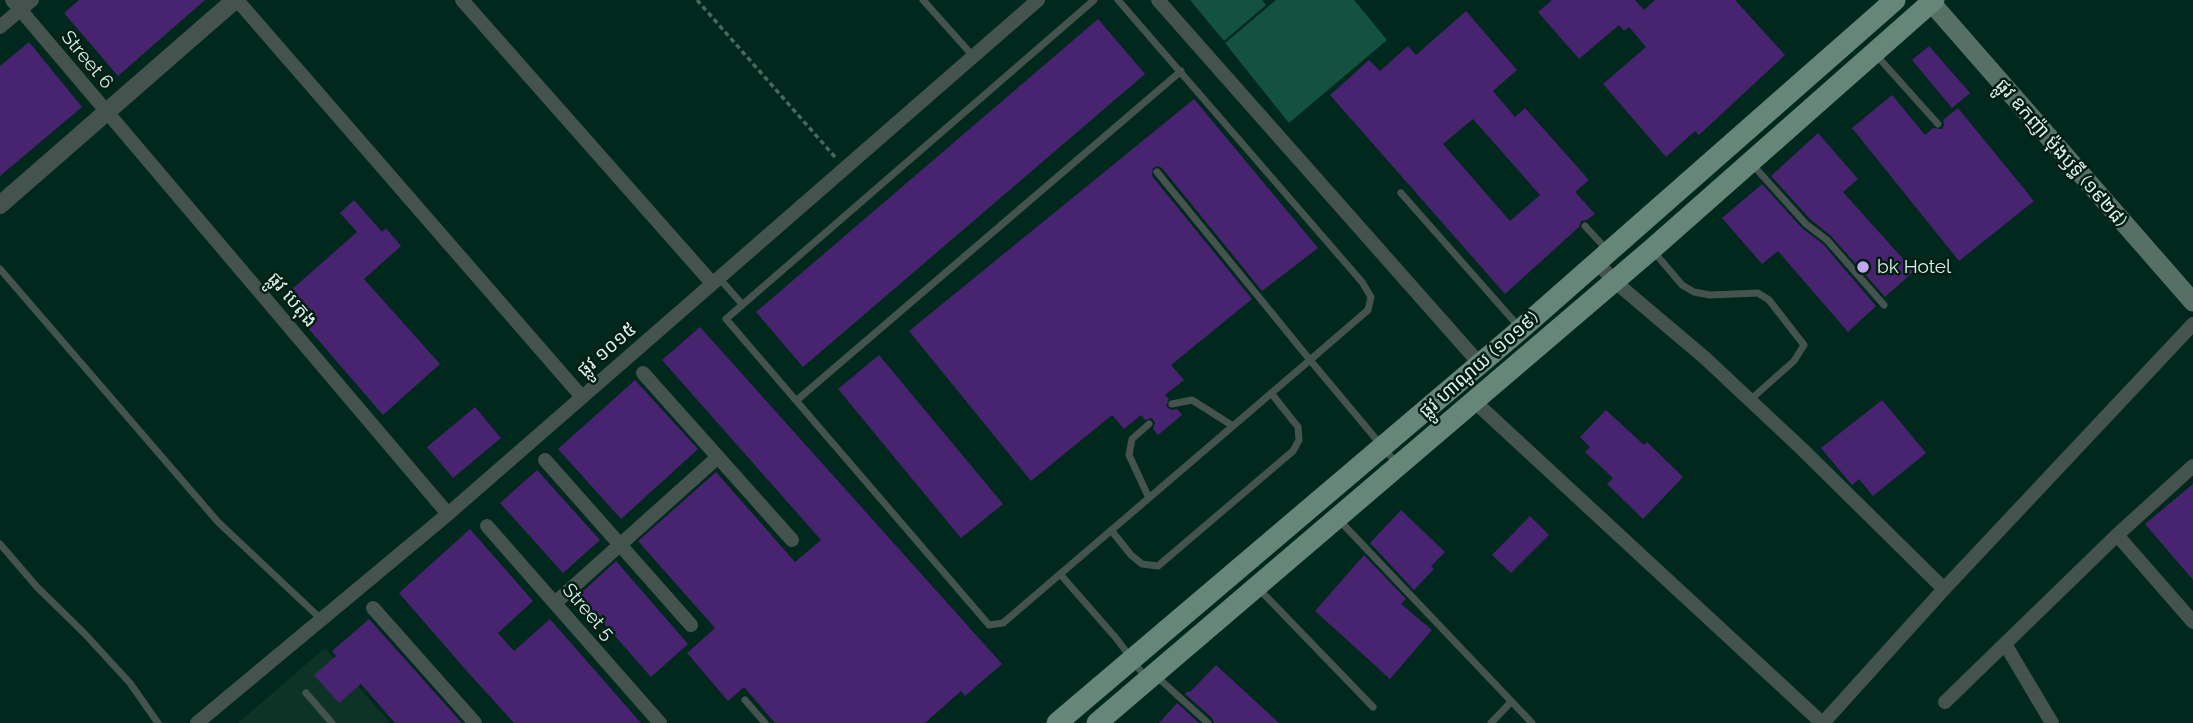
<!DOCTYPE html>
<meta charset="utf-8">
<style>
body{margin:0}
canvas{display:block;background:#00281c}
</style>
<canvas width="2193" height="723"></canvas>
<script>
const ctx = document.querySelector('canvas').getContext('2d');
ctx.lineJoin = 'round';
function fill(path, color) { ctx.fillStyle = color; ctx.fill(path, 'evenodd'); }
const poly = rows => new Path2D(rows.map(r => 'M' + r).join(''));
function stroke(path, color, width, dash) { ctx.strokeStyle = color; ctx.lineWidth = width; ctx.lineCap = dash ? 'butt' : 'round'; ctx.setLineDash(dash || []); ctx.stroke(path); }
function write(font, color, halo, rows, align = 'center') {
  ctx.font = font + ' Raleway,"Noto Sans Khmer",sans-serif'; ctx.lineWidth = 5; ctx.setLineDash([]); ctx.textBaseline = 'middle'; ctx.strokeStyle = halo; ctx.fillStyle = color; for (const [text, x, y, turn = 0] of rows) {
    ctx.save(); ctx.translate(x, y); ctx.rotate((+turn || 0) * Math.PI / 180); ctx.textAlign = isNaN(turn) ? turn : align; if (halo) ctx.strokeText(text, 0, 0); ctx.fillText(text, 0, 0); ctx.restore();
  }
}
fill(poly([
 [325,648,390,723,238,723]
]), '#0d3327');
fill(poly([
 [1190,0,1262,0,1266,5,1224,41],
 [1276,0,1354,0,1387,40,1289,123,1225,43]
]), '#13523e');
fill(poly([
 [79,0,205,0,118,76,64,13],
 [1552,0,1635,0,1644,10,1655,0,1735,0,1785,55,1699,135,1695,131,1666,157,1603,84,1646,47,1629,27,1624,31,1619,25,1579,59,1538,12],
 [1466,11,1517,70,1493,91,1515,117,1525,108,1589,180,1575,192,1595,214,1587,220,1581,221,1579,227,1505,294,1330,95,1369,60,1380,71,1408,46,1416,55],
 [1473,119,1540,195,1510,221,1443,144],
 [1098,19,1145,74,803,367,756,312],
 [29,42,82,107,0,176,0,66],
 [1929,46,1970,93,1952,108,1912,60],
 [1892,95,1925,135,1933,128,1942,129,1944,125,1943,120,1958,108,2034,201,1959,261,1852,128],
 [1194,99,1318,248,1262,291,1162,168,1157,166,1153,168,1152,176,1252,299,1171,365,1184,380,1165,395,1169,399,1166,406,1171,410,1177,409,1182,415,1158,435,1153,429,1155,423,1152,418,1145,420,1141,415,1124,429,1112,415,1031,481,909,331],
 [1818,133,1858,179,1843,192,1914,271,1885,297,1831,236,1810,219,1771,176],
 [1762,184,1802,228,1823,244,1876,306,1848,332,1778,251,1762,264,1722,218],
 [354,200,382,232,386,228,401,246,364,279,440,364,383,415,282,298,357,232,340,213],
 [700,327,1002,664,965,696,961,691,925,723,775,723,744,687,728,701,687,653,715,628,638,541,716,472,795,562,821,540,662,360],
 [879,355,1003,504,961,538,838,389],
 [635,380,698,449,621,519,558,449],
 [1882,400,1926,453,1873,496,1859,479,1852,485,1821,448],
 [475,407,501,438,453,478,427,447],
 [1606,410,1644,445,1647,442,1683,477,1643,519,1607,484,1613,478,1585,452,1590,447,1580,437],
 [537,470,600,540,563,573,500,503],
 [2193,484,2193,580,2145,524],
 [1401,510,1445,552,1431,566,1434,569,1414,590,1370,543],
 [1530,516,1549,535,1511,573,1492,555],
 [470,529,533,601,498,633,514,651,550,619,641,723,514,723,465,669,399,593],
 [1364,555,1406,599,1401,604,1432,630,1390,679,1315,611],
 [616,561,688,644,651,677,579,595],
 [369,619,437,695,462,723,395,723,361,684,339,703,314,675,336,656,332,651],
 [1216,665,1279,723,1214,723,1212,718,1185,694,1188,691,1190,692],
 [1177,703,1199,723,1159,723]
]), '#48236f');
stroke(poly([
 [697,0,835,157]
]), '#47695e', 3.5, [5, 3.5]);
stroke(poly([
 [923,0,973,56],
 [1094,0,726,319,989,625,1003,623,1310,360,1397,464],
 [1118,0,1362,282,1371,297,1368,310,1310,360,1157,172],
 [1877,56,1938,124],
 [1751,163,1806,224,1827,240,1884,305],
 [1401,193,1520,328],
 [1585,226,1608,251],
 [1654,252,1682,285,1694,292,1710,295,1758,293,1769,300,1804,345,1794,361,1750,400],
 [0,269,218,522,321,619],
 [719,278,742,304],
 [797,400,1181,71],
 [1172,404,1192,400,1233,426],
 [1149,424,1132,439,1129,455,1149,498],
 [1339,520,1532,723],
 [1111,530,1131,555,1142,564,1158,566,1293,451,1299,440,1298,427,1271,393],
 [0,544,37,587,84,633,130,683,158,723],
 [1060,574,1116,638,1146,678],
 [1259,589,1373,707],
 [1155,675,1208,723],
 [306,693,332,723],
 [745,700,765,723],
 [1491,723,1511,702]
]), '#44534d', 7);
stroke(poly([
 [12,0,448,514],
 [237,0,582,397],
 [462,0,712,283],
 [1158,0,1480,364],
 [0,27,32,0],
 [1597,262,1614,281,1705,358,1802,449,1944,589],
 [643,373,792,540],
 [1475,402,1822,723],
 [545,460,691,625],
 [487,526,660,723],
 [2117,535,2193,622],
 [555,603,718,457],
 [373,608,475,723],
 [2005,644,2052,723],
 [1945,702,2117,535,2193,466],
 [197,723,448,514,1038,0],
 [1823,723,1944,589,2193,324]
]), '#44534d', 14);
stroke(poly([
 [0,205,235,0]
]), '#44534d', 18);
stroke(poly([
 [1929,0,2193,302]
]), '#577066', 19);
stroke(poly([
 [1057,723,1521,329,1895,0],
 [1097,723,1652,249,1934,0]
]), '#658679', 21);
for (const [x, y, r, color] of [
 [1863,267,7,"#c5a7f1"]
]) { const dot = new Path2D(); dot.arc(x, y, r, 0, 2 * Math.PI); ctx.fillStyle = color; ctx.fill(dot); stroke(dot, '#011d14', 2.5); }
write('19px', '#dbf0e7', '#011d14', [
 ["Street 6",87,60,50],
 ["ផ្លូវ ឧកញ៉ា ម៉ុងឫទ្ធី (១៩២៨)",2061,153,49],
 ["ផ្លូវ បេតុង",292,300,50],
 ["ផ្លូវ ១០១៥",607,350,-41],
 ["ផ្លូវ ហាណូយ (១០១៩)",1479,365,-41],
 ["Street 5",588,612,49]
]);
write('19px', '#dbf0e7', '#011d14', [
 ["bk Hotel",1877,267]
], 'left');
</script>
